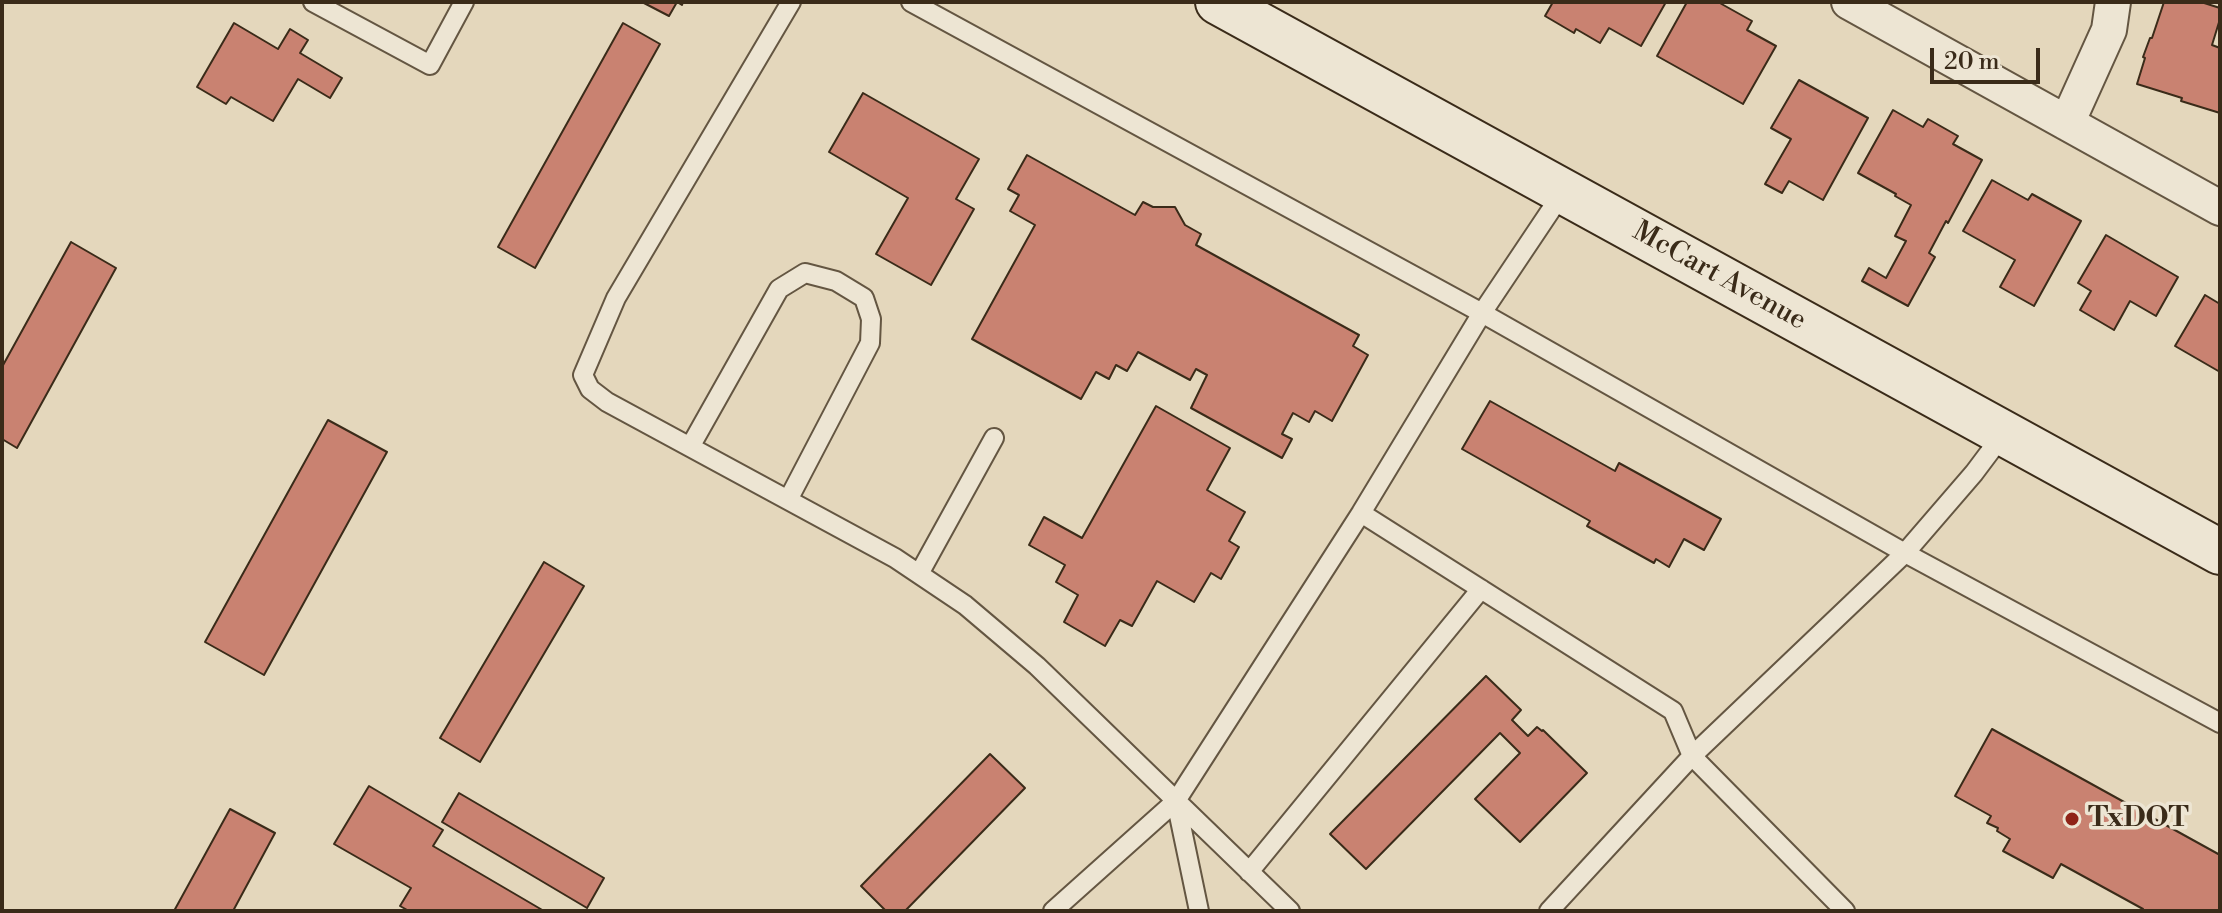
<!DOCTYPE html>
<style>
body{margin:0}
#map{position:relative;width:2222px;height:913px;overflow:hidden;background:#e4d7bc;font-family:"Libre Bodoni",serif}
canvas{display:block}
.frame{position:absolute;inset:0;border:4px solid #3a2b19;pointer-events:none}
.scale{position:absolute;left:1930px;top:48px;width:110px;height:36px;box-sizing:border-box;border:4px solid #3a2b19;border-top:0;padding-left:10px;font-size:24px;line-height:28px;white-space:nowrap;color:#3a2b19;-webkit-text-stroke:6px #ede5d3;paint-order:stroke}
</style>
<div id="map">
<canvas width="2222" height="913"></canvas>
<div class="frame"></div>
<div class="scale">20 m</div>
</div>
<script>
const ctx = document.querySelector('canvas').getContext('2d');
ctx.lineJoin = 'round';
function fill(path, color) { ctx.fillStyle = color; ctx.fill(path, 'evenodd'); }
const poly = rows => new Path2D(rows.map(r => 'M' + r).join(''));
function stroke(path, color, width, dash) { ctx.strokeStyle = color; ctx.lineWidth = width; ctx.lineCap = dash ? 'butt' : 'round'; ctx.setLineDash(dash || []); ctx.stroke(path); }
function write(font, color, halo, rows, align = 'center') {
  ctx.font = font + ' "Libre Bodoni",serif'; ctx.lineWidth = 7; ctx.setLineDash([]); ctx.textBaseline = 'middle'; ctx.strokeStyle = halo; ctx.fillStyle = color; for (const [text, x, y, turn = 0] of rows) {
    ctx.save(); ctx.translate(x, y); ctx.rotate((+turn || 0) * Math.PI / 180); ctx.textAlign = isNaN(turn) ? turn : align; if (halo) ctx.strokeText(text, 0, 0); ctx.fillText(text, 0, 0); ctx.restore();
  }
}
const building = poly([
 [642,2,683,2,682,5,677,2,669,16,642,2],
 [1553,2,1666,2,1641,46,1609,28,1600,43,1576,29,1574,33,1545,16,1553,2],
 [1687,2,1718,2,1752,21,1747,30,1776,46,1743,104,1657,56,1687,2],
 [2164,2,2201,2,2220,8,2220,19,2212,45,2220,48,2220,113,2181,101,2182,98,2137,84,2145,58,2143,57,2150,38,2152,38,2164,2],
 [234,23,278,49,290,29,308,40,300,53,342,78,330,98,298,79,273,121,231,97,226,104,197,87,234,23],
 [623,23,660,44,535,268,498,247,623,23],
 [1799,80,1868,118,1823,200,1789,181,1782,193,1765,184,1791,139,1771,128,1799,80],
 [863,93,979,159,956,199,974,209,931,285,876,254,908,198,829,152,863,93],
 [1893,110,1923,127,1928,119,1958,136,1953,144,1982,160,1948,223,1946,221,1929,253,1935,257,1908,306,1862,281,1869,268,1886,278,1906,241,1895,236,1911,205,1895,196,1896,194,1858,173,1893,110],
 [1027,155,1135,215,1143,202,1153,207,1175,207,1185,225,1201,234,1196,245,1359,335,1353,346,1368,355,1332,421,1315,411,1309,422,1293,413,1282,434,1292,439,1282,458,1191,408,1207,375,1196,369,1190,380,1138,352,1127,371,1116,365,1109,379,1096,372,1081,399,972,339,1035,225,1010,211,1019,195,1008,189,1027,155],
 [1992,180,2028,200,2032,194,2081,221,2034,306,2000,287,2015,260,1963,231,1992,180],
 [2106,235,2178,277,2156,316,2130,301,2114,330,2080,310,2091,291,2078,283,2106,235],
 [71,242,116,268,17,448,2,439,2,367,71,242],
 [2205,295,2220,304,2220,372,2175,346,2205,295],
 [1490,401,1615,471,1619,463,1721,519,1704,550,1684,539,1669,567,1656,559,1654,563,1587,526,1590,521,1462,449,1490,401],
 [1156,406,1230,448,1207,490,1245,512,1229,541,1239,547,1221,579,1211,573,1194,602,1157,581,1132,626,1120,620,1105,646,1064,622,1078,595,1056,582,1065,565,1029,545,1044,517,1082,538,1156,406],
 [328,420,387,452,264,675,205,642,328,420],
 [544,562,584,586,480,762,440,738,544,562],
 [1486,676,1521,710,1512,720,1528,736,1537,727,1542,731,1543,730,1587,773,1520,842,1475,799,1520,753,1500,733,1366,869,1330,834,1486,676],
 [1992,729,2220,855,2220,911,2142,911,2143,909,2061,864,2053,878,2003,851,2010,839,1997,831,1998,828,1987,823,1991,816,1955,796,1992,729],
 [990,754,1025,788,905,911,886,911,861,886,990,754],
 [369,786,443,830,433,846,544,911,409,911,400,906,411,888,334,844,369,786],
 [459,793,604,878,587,908,442,822,459,793],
 [230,809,275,833,233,911,174,911,230,809]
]);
fill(building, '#c98271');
stroke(building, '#3a2b19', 2);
const lane = poly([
 [313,2,430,65,464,2],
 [791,2,616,298,583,375,590,389,607,402,895,558,965,605,1037,666,1290,911],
 [911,2,1482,313,1905,553,2220,723],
 [690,447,779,289,805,273,836,281,864,298,871,319,870,343,788,500],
 [1361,513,1673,711,1692,756,1845,911],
 [919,574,994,438],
 [1176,801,1199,911],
 [1249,872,1481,589],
 [1053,911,1176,801,1361,513,1482,313,1563,192],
 [1549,911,1692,756,1905,553,1974,473,2004,433]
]);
const street = poly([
 [1849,2,2220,208],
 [2067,123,2109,30,2113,2]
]);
const secondary = poly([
 [1218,2,2220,552]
]);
stroke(lane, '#645642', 22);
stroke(street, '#645642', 38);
stroke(secondary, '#3a2b19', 48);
stroke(lane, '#ede5d3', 18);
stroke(street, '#ede5d3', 34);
stroke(secondary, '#ede5d3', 44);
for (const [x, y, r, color] of [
 [2072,819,8,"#8f2418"]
]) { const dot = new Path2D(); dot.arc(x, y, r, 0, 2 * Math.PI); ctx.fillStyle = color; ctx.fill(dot); stroke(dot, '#ede5d3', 3); }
write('28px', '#3a2b19', '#ede5d3', [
 ["McCart Avenue",1719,277,29]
]);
write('bold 28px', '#3a2b19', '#ede5d3', [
 ["TxDOT",2088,819]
], 'left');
</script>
